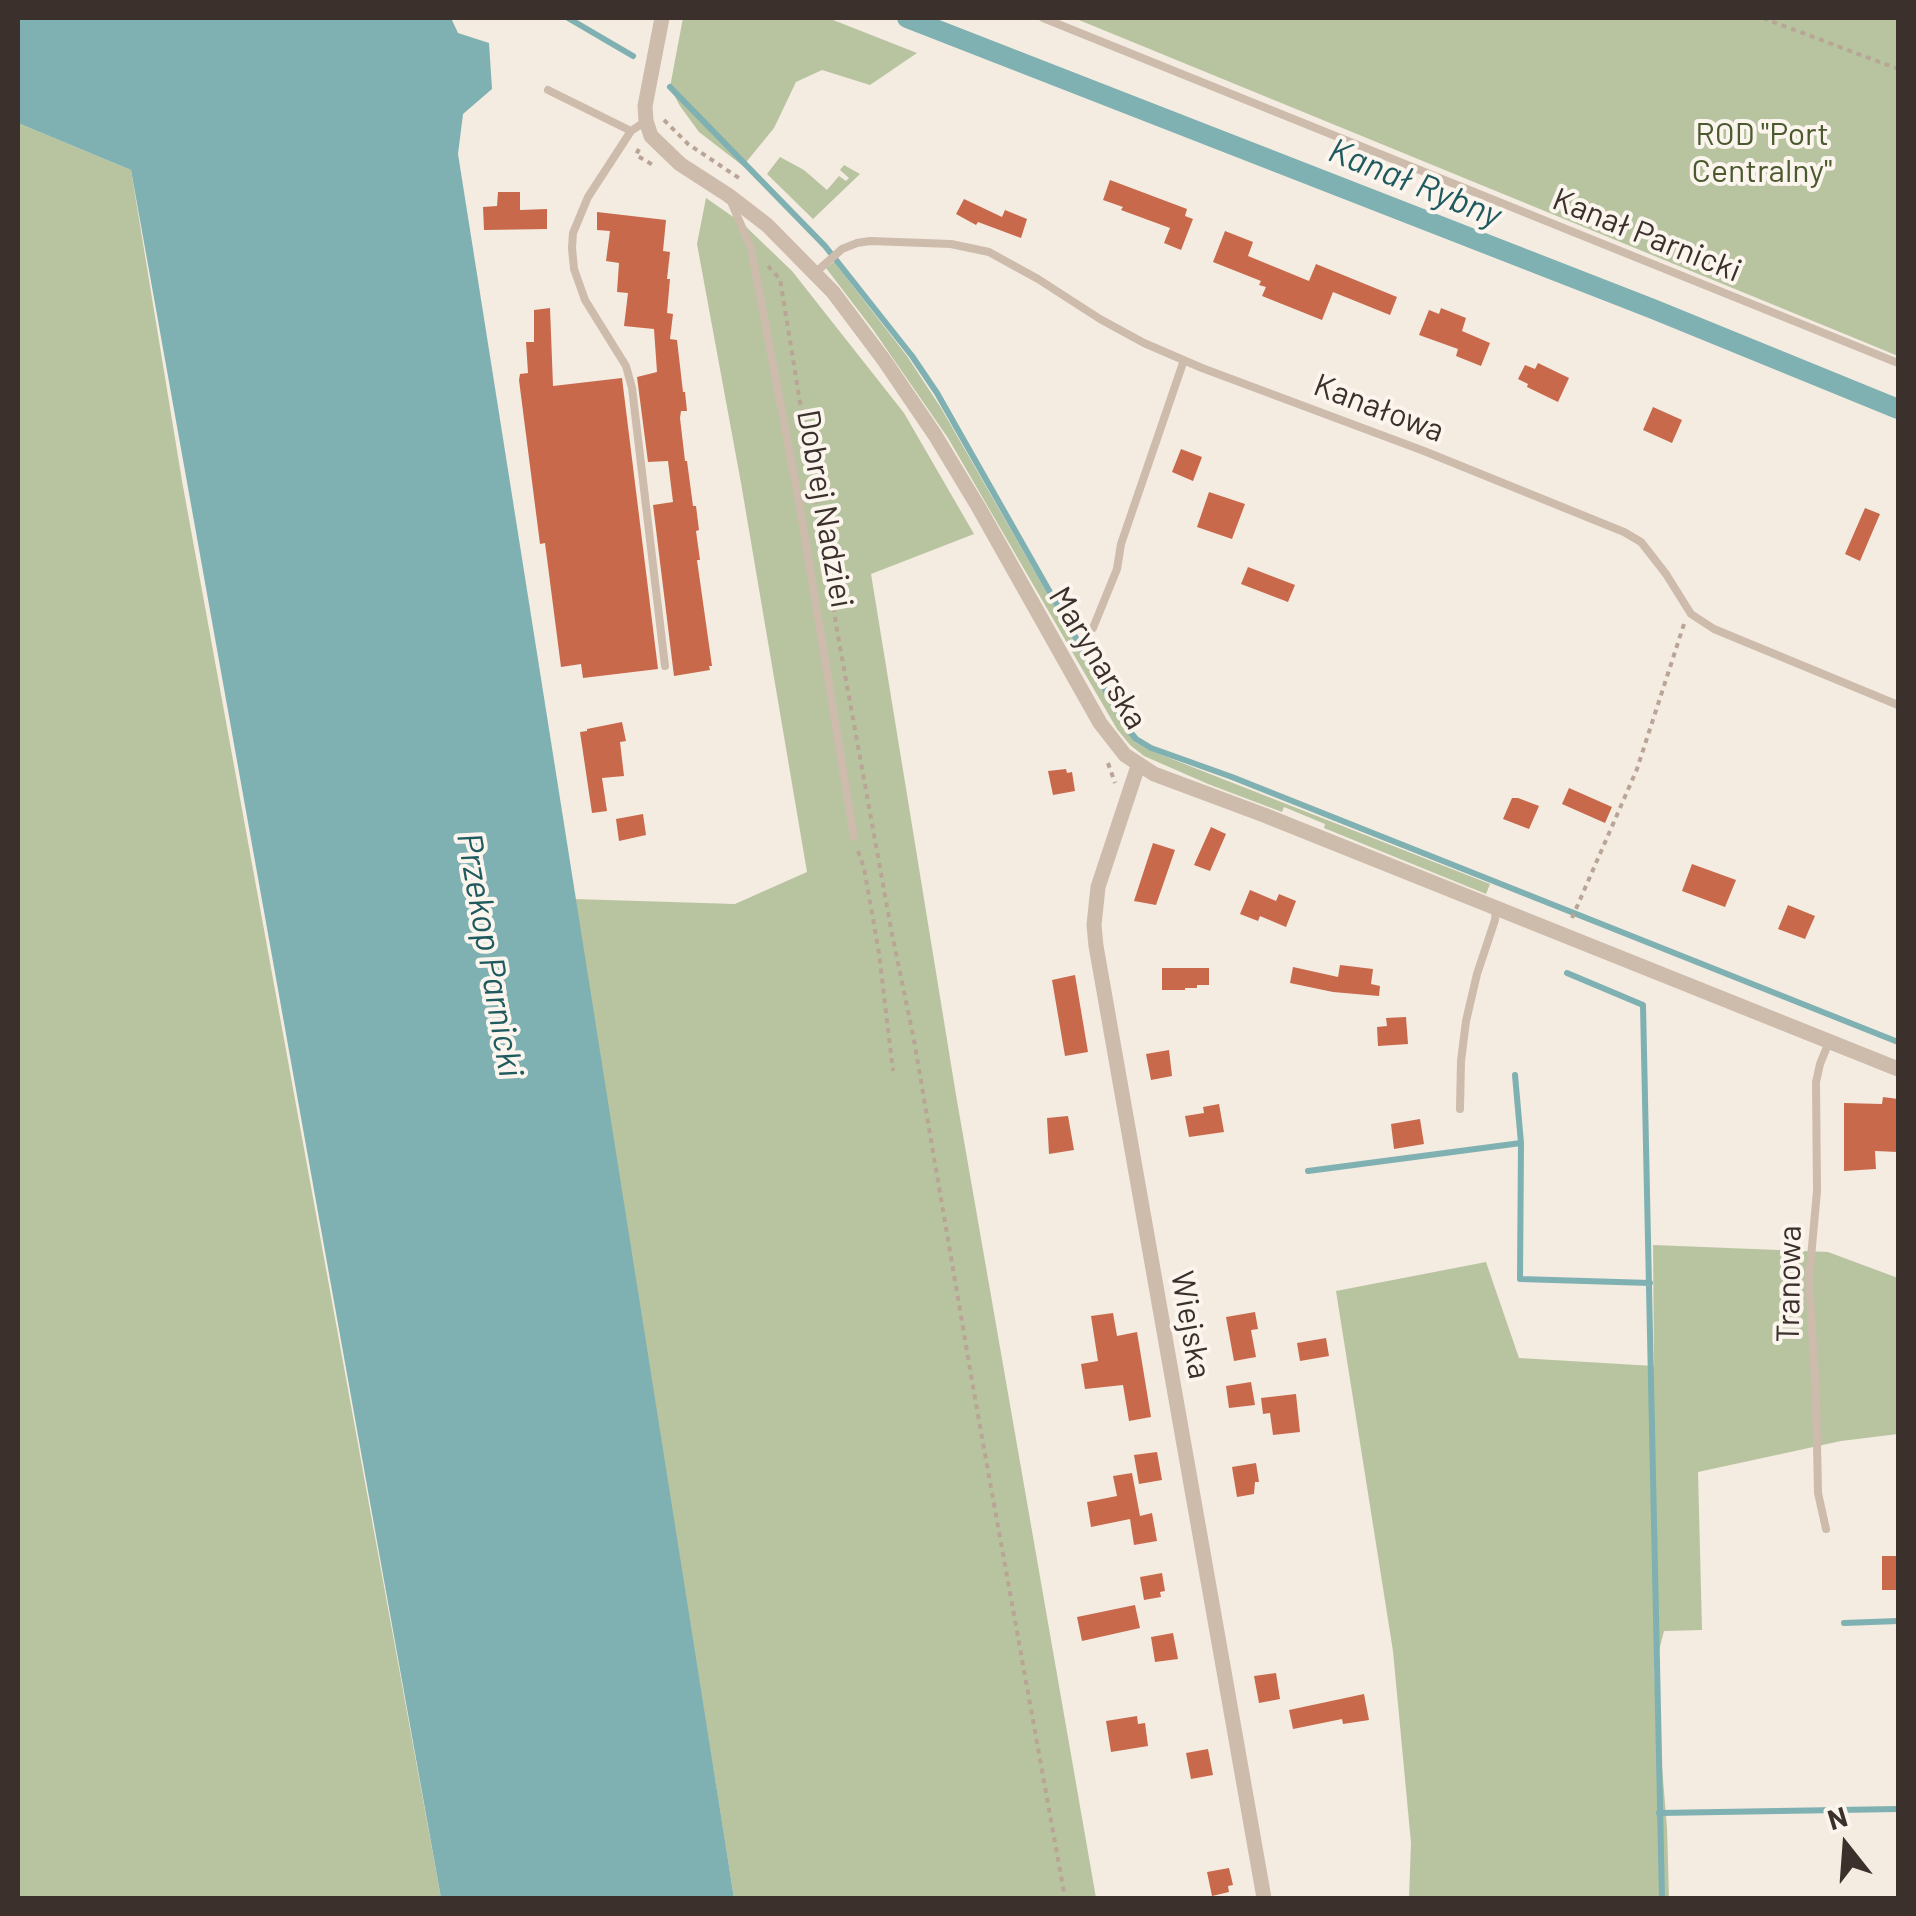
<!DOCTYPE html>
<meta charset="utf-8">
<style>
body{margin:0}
#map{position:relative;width:1916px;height:1916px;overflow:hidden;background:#f4ebe1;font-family:Barlow,sans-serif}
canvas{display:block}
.frame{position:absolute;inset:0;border:20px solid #3b302b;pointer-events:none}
.north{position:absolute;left:1796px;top:1796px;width:100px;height:100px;-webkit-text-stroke:8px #fbf5ee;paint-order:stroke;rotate:343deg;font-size:28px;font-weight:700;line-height:40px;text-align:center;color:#3b302b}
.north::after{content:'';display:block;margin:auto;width:35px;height:45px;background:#3b302b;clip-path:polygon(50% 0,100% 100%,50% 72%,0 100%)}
</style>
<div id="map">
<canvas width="1916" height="1916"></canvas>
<div class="frame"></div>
<div class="north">N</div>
</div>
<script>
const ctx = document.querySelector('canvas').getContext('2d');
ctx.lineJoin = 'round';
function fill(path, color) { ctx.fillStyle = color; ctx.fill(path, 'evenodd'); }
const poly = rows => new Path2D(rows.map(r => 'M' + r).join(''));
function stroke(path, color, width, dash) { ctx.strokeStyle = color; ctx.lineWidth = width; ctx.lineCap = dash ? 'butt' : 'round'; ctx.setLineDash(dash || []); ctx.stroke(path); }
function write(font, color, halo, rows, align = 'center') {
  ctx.font = font + ' Barlow,sans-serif'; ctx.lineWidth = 8; ctx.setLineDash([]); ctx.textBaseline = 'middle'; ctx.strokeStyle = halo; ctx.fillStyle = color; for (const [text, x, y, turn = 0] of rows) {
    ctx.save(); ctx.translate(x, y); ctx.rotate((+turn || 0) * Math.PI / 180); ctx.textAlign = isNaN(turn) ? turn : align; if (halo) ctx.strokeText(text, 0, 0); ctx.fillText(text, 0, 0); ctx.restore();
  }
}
fill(poly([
 [683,18,828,18,917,53,870,85,822,70,796,82,774,128,743,166,699,132,680,106,670,87],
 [1074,18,1898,18,1898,356,1852,337],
 [18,123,131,170,182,481,441,1898,18,1898],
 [780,157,804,170,827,190,839,176,846,181,849,178,840,170,844,165,860,174,813,219,767,174],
 [706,198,742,223,792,271,904,413,974,534,871,574,956,1095,1096,1898,734,1898,574,899,735,904,807,872,741,483,697,244],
 [834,262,907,356,941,408,1105,694,1135,742,1149,750,1490,884,1486,894,1324,828,1325,824,1284,807,1282,812,1208,784,1144,756,1130,745,1117,729,948,438,874,331,826,268],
 [1653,1245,1828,1252,1898,1278,1898,1434,1841,1441,1698,1472,1702,1630,1664,1631,1654,1670,1667,1828,1669,1898,1409,1898,1411,1843,1393,1651,1336,1291,1486,1262,1519,1358,1654,1366]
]), '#b8c4a0');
fill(poly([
 [18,18,451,18,458,33,489,43,492,89,463,114,458,154,734,1898,441,1898,131,170,18,123]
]), '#7fb0b2');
stroke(poly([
 [568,18,633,56],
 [670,87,825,246,912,356,937,393,1127,728,1136,739,1151,748,1232,777,1898,1042],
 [1567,973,1643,1005,1662,1898],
 [1515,1075,1521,1143],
 [1308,1171,1521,1143,1520,1279,1650,1283],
 [1844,1623,1898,1621],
 [1659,1813,1898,1809]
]), '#7fb0b2', 6);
stroke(poly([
 [907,18,1653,309,1898,409]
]), '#7fb0b2', 20);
fill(poly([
 [1110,180,1187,209,1185,216,1193,219,1181,250,1164,243,1170,228,1121,210,1123,207,1103,200],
 [498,192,520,192,520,210,547,209,547,229,484,230,483,207,497,206],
 [964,199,1002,217,1005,210,1027,219,1021,238,978,222,976,225,956,214],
 [597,212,666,220,663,251,670,252,667,279,670,279,667,313,673,314,670,339,677,340,683,392,685,392,687,411,681,411,680,418,685,461,687,461,693,506,696,506,699,530,696,531,700,560,697,560,712,666,709,666,710,670,674,676,653,505,673,502,668,461,648,462,637,377,657,372,654,329,624,326,628,293,617,292,619,263,606,261,610,231,597,230],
 [1225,231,1253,242,1248,256,1309,281,1316,264,1397,297,1390,315,1333,292,1322,320,1262,296,1266,287,1259,285,1261,281,1213,262],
 [550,308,553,386,622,378,658,669,583,678,581,664,561,667,545,543,540,544,519,380,520,374,528,373,526,342,534,342,534,310],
 [1441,308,1466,318,1462,331,1490,343,1481,366,1456,356,1458,349,1419,335,1429,310,1439,314],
 [1538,363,1569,378,1558,402,1527,387,1528,384,1518,379,1525,365,1535,369],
 [1653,407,1682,420,1672,443,1643,430],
 [1181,449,1202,457,1193,481,1172,472],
 [1209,492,1245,504,1232,539,1197,527],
 [1865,508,1880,514,1860,561,1845,554],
 [1248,567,1295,585,1288,602,1241,584],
 [622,722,626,741,620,742,624,776,602,778,607,811,592,813,580,732,587,731,587,729],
 [1066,769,1067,773,1072,772,1075,791,1053,795,1048,771],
 [1569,788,1612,807,1605,823,1562,804],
 [1512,798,1518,798,1539,806,1529,829,1503,819],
 [643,814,646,835,619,841,616,819],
 [1211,827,1226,834,1210,871,1194,865],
 [1153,843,1175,850,1156,905,1134,901],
 [1692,864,1736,880,1725,907,1682,891],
 [1250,890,1276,901,1279,894,1296,901,1286,927,1260,916,1258,921,1240,914],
 [1788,905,1815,916,1805,939,1778,929],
 [1340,965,1373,969,1371,984,1380,986,1379,996,1333,992,1290,983,1293,967,1338,977],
 [1162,968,1209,968,1209,985,1197,985,1197,988,1185,988,1185,990,1162,990],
 [1075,975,1088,1052,1065,1056,1052,980],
 [1406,1017,1408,1044,1378,1046,1377,1027,1387,1026,1386,1018],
 [1169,1050,1172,1076,1151,1080,1146,1054],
 [1883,1097,1898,1099,1898,1152,1875,1151,1876,1169,1844,1171,1844,1103,1882,1104],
 [1219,1104,1224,1132,1189,1137,1185,1116,1204,1113,1203,1107],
 [1068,1116,1074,1150,1049,1154,1047,1118],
 [1420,1119,1424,1144,1394,1149,1391,1124],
 [1255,1312,1258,1329,1251,1330,1256,1357,1234,1361,1226,1317],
 [1113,1313,1117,1336,1137,1332,1151,1417,1129,1421,1123,1385,1085,1389,1081,1364,1098,1361,1091,1316],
 [1326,1338,1329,1356,1300,1361,1297,1343],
 [1251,1382,1255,1405,1229,1408,1226,1386],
 [1296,1394,1300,1432,1273,1435,1270,1413,1263,1414,1261,1398],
 [1157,1452,1162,1480,1139,1484,1134,1455],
 [1256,1463,1259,1482,1255,1482,1254,1494,1237,1497,1232,1467],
 [1132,1473,1140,1516,1152,1513,1157,1541,1134,1545,1130,1519,1091,1527,1087,1502,1117,1496,1113,1476],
 [1882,1556,1898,1556,1898,1590,1882,1590],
 [1162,1573,1165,1591,1160,1592,1161,1597,1144,1600,1140,1577],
 [1135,1605,1140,1628,1082,1641,1077,1617],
 [1173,1633,1178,1659,1155,1662,1151,1637],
 [1276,1673,1280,1699,1259,1703,1254,1676],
 [1364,1694,1369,1720,1343,1724,1342,1719,1293,1729,1289,1710],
 [1137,1716,1138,1724,1145,1723,1148,1746,1111,1752,1106,1721],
 [1208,1749,1213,1775,1191,1779,1186,1753],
 [1229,1868,1233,1885,1228,1886,1229,1892,1212,1896,1207,1872]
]), '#c8694b');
stroke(poly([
 [1763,18,1898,69],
 [664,120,688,144,742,180],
 [639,149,636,155,653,165],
 [768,266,780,279,838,636,892,934,914,1040,976,1404,1065,1898],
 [1108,763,1115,783],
 [858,851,864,868,879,953,893,1071],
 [1572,918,1637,769,1684,624]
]), '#b9a596', 4, [5, 5]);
stroke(poly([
 [1043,18,1898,363],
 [548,90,631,131],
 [646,121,631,131,588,197,573,233,572,248,574,269,585,300,626,366,632,388,665,666],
 [732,204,751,248,799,502,854,837],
 [816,272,842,249,857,243,870,241,951,244,989,252,1038,279,1100,319,1144,343,1202,368,1424,451,1624,532,1641,542,1652,556,1666,574,1691,614,1714,629,1898,705],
 [1093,628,1117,569,1121,544,1184,360],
 [1460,1109,1461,1061,1466,1021,1477,974,1495,920,1496,908],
 [1826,1529,1818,1493,1816,1396,1809,1280,1817,1191,1816,1082,1820,1064,1829,1042]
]), '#cdbbac', 8);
stroke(poly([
 [662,18,645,106,646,121,651,136,680,164,728,195,767,225,833,292,884,360,935,435,979,508,1100,723,1125,755,1154,774,1264,815,1898,1069],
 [1138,766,1098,887,1094,925,1096,946,1264,1898]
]), '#cdbbac', 15);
write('32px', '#4a5a2e', '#fbf5ee', [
 ["ROD \"Port",1762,134],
 ["Centralny\"",1762,171]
]);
write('32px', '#3b302b', '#fbf5ee', [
 ["Kanał Parnicki",1647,235,22],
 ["Kanałowa",1379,408,21],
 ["Dobrej Nadziei",825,509,80],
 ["Marynarska",1098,658,59],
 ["Tranowa",1789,1284,-89],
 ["Wiejska",1191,1325,80]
]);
write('italic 35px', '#1f5a5e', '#fbf5ee', [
 ["Kanał Rybny",1415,183,22],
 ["Przekop Parnicki",490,955,80]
]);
</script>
